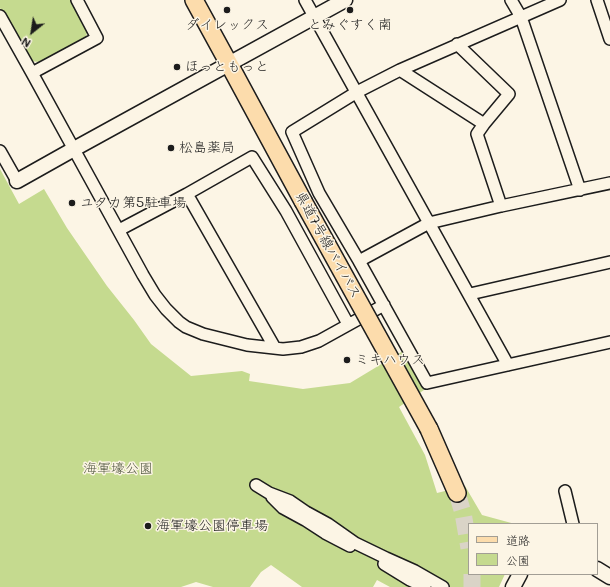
<!DOCTYPE html>
<meta charset="utf-8">
<style>
body{margin:0}
#map{position:relative;width:610px;height:587px;overflow:hidden;background:#fcf5e5;font-family:Mali,"Klee One",sans-serif}
canvas{display:block}
.legend{position:absolute;left:468px;top:523px;width:130px;height:52px;box-sizing:border-box;background:#fcf5e5;border:1px solid #a29e95;margin:0;padding:5px 7px;list-style:none;font-size:12px;color:#1c1c1c}
.legend li{display:flex;align-items:center;gap:8px;height:20px}
.legend b{width:20px;border:1px solid #a29e95}
.north{position:absolute;left:12px;top:12px;width:40px;height:40px;-webkit-text-stroke:3px #fcf5e5;paint-order:stroke;rotate:210deg;font-size:11px;font-weight:700;line-height:16px;text-align:center;color:#1c1c1c}
.north::after{content:'';display:block;margin:auto;width:14px;height:18px;background:#1c1c1c;clip-path:polygon(50% 0,100% 100%,50% 72%,0 100%)}
</style>
<div id="map">
<canvas width="610" height="587"></canvas>
<ul class="legend">
<li><b style="height:5px;background:#fcdcac"></b>道路</li>
<li><b style="height:11px;background:#c5da8f"></b>公園</li>
</ul>
<div class="north">N</div>
</div>
<script>
const ctx = document.querySelector('canvas').getContext('2d');
ctx.lineJoin = 'round';
function fill(path, color) { ctx.fillStyle = color; ctx.fill(path, 'evenodd'); }
const poly = rows => new Path2D(rows.map(r => 'M' + r).join(''));
function stroke(path, color, width, dash) { ctx.strokeStyle = color; ctx.lineWidth = width; ctx.lineCap = dash ? 'butt' : 'round'; ctx.setLineDash(dash || []); ctx.stroke(path); }
function write(font, color, halo, rows, align = 'center') {
  ctx.font = font + ' Mali,"Klee One",sans-serif'; ctx.lineWidth = 3; ctx.setLineDash([]); ctx.textBaseline = 'middle'; ctx.strokeStyle = halo; ctx.fillStyle = color; for (const [text, x, y, turn = 0] of rows) {
    ctx.save(); ctx.translate(x, y); ctx.rotate((+turn || 0) * Math.PI / 180); ctx.textAlign = isNaN(turn) ? turn : align; if (halo) ctx.strokeText(text, 0, 0); ctx.fillText(text, 0, 0); ctx.restore();
  }
}
fill(poly([
 [0,0,73,0,88,28,86,37,39,62,30,61,0,8],
 [0,169,19,204,44,189,67,228,107,286,134,320,151,344,191,376,242,371,250,374,249,381,303,389,350,383,403,351,424,390,399,407,425,455,437,493,465,486,482,515,515,524,469,524,469,574,505,574,499,587,390,587,377,580,373,587,302,587,271,565,261,572,250,587,213,587,196,582,181,587,0,587]
]), '#c5da8f');
stroke(poly([
 [457,493,463,513,469,548],
 [472,574,472,587]
]), '#dad4c7', 17, [17, 8]);
const minor = poly([
 [305,0,508,365],
 [511,0,521,17,580,190],
 [597,0,610,39],
 [0,16,32,73,143,275,155,295,166,309,179,322,186,327,203,334,247,345,283,349,301,347,319,341,384,305],
 [457,44,509,94,484,124],
 [400,70,484,124,477,134,501,206],
 [32,73,97,38,77,0],
 [0,151,17,181],
 [610,183,501,206,429,223,359,261,427,383,610,342],
 [187,194,252,157,286,211,348,324],
 [119,230,187,194,275,348],
 [359,261,319,193,292,132,357,92,400,70,560,0],
 [470,294,610,262],
 [256,485,269,493,290,501,306,512,328,524,355,543,386,558,415,571,443,587],
 [565,491,573,524],
 [272,497,283,508,305,520,325,533,350,546],
 [384,564,410,580,425,587]
]);
const tertiary = poly([
 [17,181,74,149,345,0],
 [597,569,610,577],
 [513,587,520,574]
]);
const primary = poly([
 [194,0,229,64,303,201],
 [429,429,457,493]
]);
stroke(minor, '#1c1c1c', 14);
stroke(tertiary, '#1c1c1c', 17);
stroke(primary, '#1c1c1c', 20);
stroke(minor, '#fcf5e5', 11);
stroke(tertiary, '#fcf5e5', 14);
stroke(primary, '#fcdcac', 17);
const primaryBridge = poly([
 [303,201,429,429]
]);
stroke(primaryBridge, '#1c1c1c', 20, []);
stroke(primaryBridge, '#fcdcac', 17);
for (const [x, y, r, color] of [
 [227,10,4,"#1c1c1c"],
 [350,10,4,"#1c1c1c"],
 [177,67,4,"#1c1c1c"],
 [171,148,4,"#1c1c1c"],
 [72,203,4,"#1c1c1c"],
 [347,360,4,"#1c1c1c"],
 [148,526,4,"#1c1c1c"]
]) { const dot = new Path2D(); dot.arc(x, y, r, 0, 2 * Math.PI); ctx.fillStyle = color; ctx.fill(dot); stroke(dot, '#fcf5e5', 1.5); }
write('14px', '#1c1c1c', '#fcf5e5', [
 ["ダイレックス",227,25,"center"],
 ["とみぐすく南",350,25,"center"],
 ["ほっともっと",185,67],
 ["松島薬局",179,148],
 ["ユタカ第5駐車場",80,203],
 ["ミキハウス",355,360],
 ["海軍壕公園停車場",156,526]
], 'left');
write('14px', '#1c1c1c', '#fcf5e5', [
 ["県道7号線バイパス",328,245,61]
]);
write('14px', '#4f553e', '#fcf5e5', [
 ["海軍壕公園",118,469]
]);
</script>
